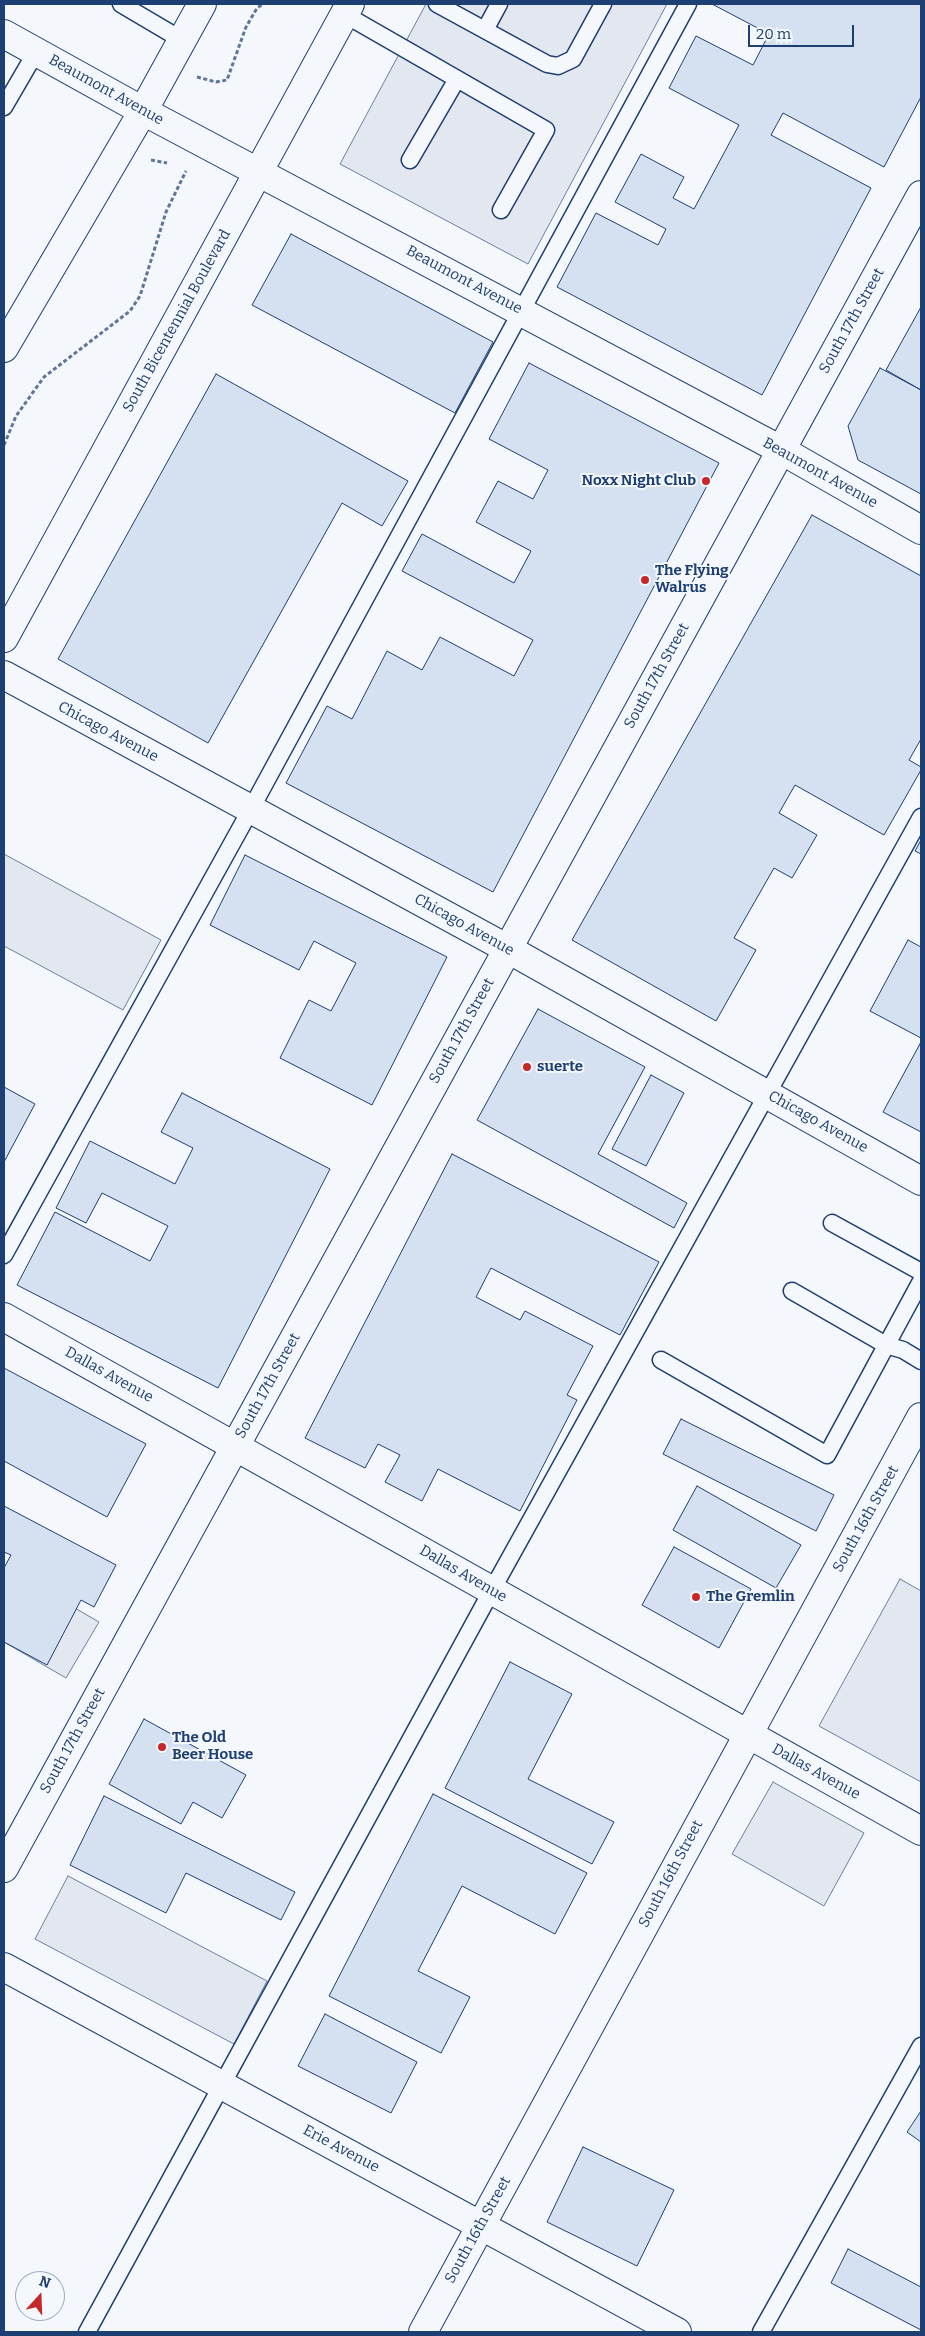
<!DOCTYPE html>
<style>
body{margin:0}
#map{position:relative;width:925px;height:2336px;overflow:hidden;background:#f4f7fb;font-family:Bitter,serif}
canvas{display:block}
.frame{position:absolute;inset:0;border:5px solid #1d3f73;pointer-events:none}
.north{position:absolute;left:15px;top:2271px;width:50px;height:50px;box-sizing:border-box;background:#f4f7fb;border:1px solid #9eadc5;border-radius:50%;rotate:20deg;font-size:14px;font-weight:700;line-height:20px;text-align:center;color:#1d3f73}
.north::after{content:'';display:block;margin:auto;width:18px;height:22px;background:#c62828;clip-path:polygon(50% 0,100% 100%,50% 72%,0 100%)}
.scale{position:absolute;left:748px;top:25px;width:106px;height:22px;box-sizing:border-box;border:2px solid #1d3f73;border-top:0;padding-left:6px;font-size:15px;line-height:18px;white-space:nowrap;color:#1d3f73;-webkit-text-stroke:4px #f4f7fb;paint-order:stroke}
</style>
<div id="map">
<canvas width="925" height="2336"></canvas>
<div class="frame"></div>
<div class="north">N</div>
<div class="scale">20 m</div>
</div>
<script>
const ctx = document.querySelector('canvas').getContext('2d');
ctx.lineJoin = 'round';
function fill(path, color) { ctx.fillStyle = color; ctx.fill(path, 'evenodd'); }
const poly = rows => new Path2D(rows.map(r => 'M' + r).join(''));
function stroke(path, color, width, dash) { ctx.strokeStyle = color; ctx.lineWidth = width; ctx.lineCap = dash ? 'butt' : 'round'; ctx.setLineDash(dash || []); ctx.stroke(path); }
function write(font, color, halo, rows, align = 'center') {
  ctx.font = font + ' Bitter,serif'; ctx.lineWidth = 4; ctx.setLineDash([]); ctx.textBaseline = 'middle'; ctx.strokeStyle = halo; ctx.fillStyle = color; for (const [text, x, y, turn = 0] of rows) {
    ctx.save(); ctx.translate(x, y); ctx.rotate((+turn || 0) * Math.PI / 180); ctx.textAlign = isNaN(turn) ? turn : align; if (halo) ctx.strokeText(text, 0, 0); ctx.fillText(text, 0, 0); ctx.restore();
  }
}
const parking = poly([
 [426,4,667,4,528,264,340,164,426,4],
 [4,854,161,940,123,1010,4,946,4,854],
 [4,1567,99,1622,66,1678,4,1642,4,1567],
 [900,1579,921,1591,921,1782,819,1726,900,1579],
 [773,1782,864,1833,824,1906,732,1854,773,1782],
 [68,1876,267,1981,234,2044,35,1939,68,1876]
]);
fill(parking, '#e3e8f0');
stroke(parking, '#687fa3', 1);
const building = poly([
 [712,4,921,4,921,97,884,167,783,113,771,135,871,188,762,395,557,287,596,213,658,245,666,229,615,202,641,154,684,177,673,198,694,209,739,125,669,88,696,36,753,65,769,34,712,4],
 [291,234,493,342,455,413,252,305,291,234],
 [921,307,921,390,886,370,921,307],
 [529,363,719,463,493,892,286,783,327,706,352,719,387,651,422,670,440,637,514,676,533,640,402,571,422,534,514,583,531,551,476,522,498,481,533,499,548,470,489,439,529,363],
 [880,368,921,390,921,494,858,460,848,426,880,368],
 [216,374,408,481,382,526,342,503,208,743,58,659,216,374],
 [812,515,921,576,921,739,909,760,921,767,921,770,884,835,795,785,779,813,817,835,792,878,774,868,734,938,756,950,716,1021,572,940,812,515],
 [921,840,921,854,915,851,921,840],
 [245,855,447,957,372,1105,280,1058,309,1000,331,1011,356,963,314,941,299,970,210,925,245,855],
 [908,940,921,947,921,1038,870,1011,908,940],
 [538,1009,645,1067,598,1154,687,1203,674,1228,477,1120,538,1009],
 [921,1042,921,1132,883,1112,921,1042],
 [651,1075,684,1093,646,1166,612,1149,651,1075],
 [4,1087,35,1104,4,1162,4,1087],
 [182,1093,330,1169,218,1388,17,1285,55,1212,150,1261,168,1226,102,1193,86,1223,56,1208,90,1141,175,1184,193,1148,161,1132,182,1093],
 [452,1154,659,1262,620,1335,491,1268,476,1297,520,1320,525,1311,593,1346,567,1395,577,1400,520,1511,438,1469,422,1501,385,1482,400,1455,378,1444,365,1468,305,1438,452,1154],
 [4,1368,146,1444,107,1517,4,1461,4,1368],
 [681,1419,834,1495,816,1531,663,1454,681,1419],
 [697,1486,801,1545,776,1588,673,1530,697,1486],
 [4,1506,116,1565,94,1607,81,1600,47,1665,4,1642,4,1568,11,1555,4,1552,4,1506],
 [674,1547,751,1589,719,1648,642,1605,674,1547],
 [510,1662,572,1694,528,1779,614,1822,592,1864,445,1788,510,1662],
 [144,1719,246,1775,222,1818,193,1802,181,1824,109,1784,144,1719],
 [433,1794,587,1873,555,1934,462,1886,418,1971,470,1997,441,2053,329,1996,433,1794],
 [104,1796,295,1892,281,1920,186,1873,166,1913,70,1865,104,1796],
 [325,2014,417,2062,391,2113,298,2066,325,2014],
 [921,2111,921,2142,907,2132,921,2111],
 [583,2147,674,2190,637,2266,547,2222,583,2147],
 [848,2249,921,2287,921,2330,831,2283,848,2249]
]);
fill(building, '#d5e0f0');
stroke(building, '#1d3f73', 1);
const lane = poly([
 [121,4,182,40],
 [437,4,547,64,558,66,573,59,603,4],
 [344,14,546,130,501,210],
 [485,30,499,4],
 [4,107,36,52],
 [410,160,457,79],
 [832,1223,921,1272],
 [4,1255,251,809,688,4],
 [792,1291,886,1345,903,1350,921,1361],
 [661,1360,827,1455,921,1281],
 [87,2332,492,1590,921,817],
 [761,2332,921,2046]
]);
const street = poly([
 [4,34,143,111,781,450,921,530],
 [4,675,508,949,921,1181],
 [4,1317,921,1831],
 [4,1967,677,2332]
]);
const secondary = poly([
 [4,348,143,111,202,4],
 [4,638,350,4],
 [4,1868,921,195],
 [423,2332,921,1417]
]);
stroke(lane, '#1d3f73', 19);
stroke(street, '#1d3f73', 30);
stroke(secondary, '#1d3f73', 30);
stroke(poly([
 [197,77,216,82,227,80,246,27,257,8,263,4],
 [151,160,167,163],
 [4,445,16,416,44,377,130,311,140,296,166,212,186,171]
]), '#5e769c', 3, [4, 2.5]);
stroke(lane, '#f4f7fb', 16);
stroke(street, '#f4f7fb', 28);
stroke(secondary, '#f4f7fb', 28);
for (const [x, y, r, color] of [
 [706,481,5,"#c62828"],
 [645,580,5,"#c62828"],
 [527,1067,5,"#c62828"],
 [696,1597,5,"#c62828"],
 [162,1747,5,"#c62828"]
]) { const dot = new Path2D(); dot.arc(x, y, r, 0, 2 * Math.PI); ctx.fillStyle = color; ctx.fill(dot); stroke(dot, '#f4f7fb', 2); }
write('15px', '#1d3f73', '#f4f7fb', [
 ["Beaumont Avenue",106,90,29],
 ["Beaumont Avenue",464,280,28],
 ["South Bicentennial Boulevard",177,321,-61],
 ["South 17th Street",852,321,-61],
 ["Beaumont Avenue",820,473,29],
 ["South 17th Street",657,676,-61],
 ["Chicago Avenue",108,732,28],
 ["Chicago Avenue",464,925,29],
 ["South 17th Street",462,1031,-61],
 ["Chicago Avenue",818,1122,29],
 ["Dallas Avenue",109,1375,29],
 ["South 17th Street",268,1386,-61],
 ["South 16th Street",866,1519,-61],
 ["Dallas Avenue",463,1574,30],
 ["South 17th Street",73,1741,-61],
 ["Dallas Avenue",816,1772,29],
 ["South 16th Street",671,1874,-62],
 ["Erie Avenue",341,2149,28],
 ["South 16th Street",478,2230,-61]
]);
write('bold 15px', '#1d3f73', '#f4f7fb', [
 ["Noxx Night Club",696,481,"right"],
 ["The Flying",655,571],
 ["Walrus",655,588],
 ["suerte",537,1067],
 ["The Gremlin",706,1597],
 ["The Old",172,1738],
 ["Beer House",172,1755]
], 'left');
</script>
